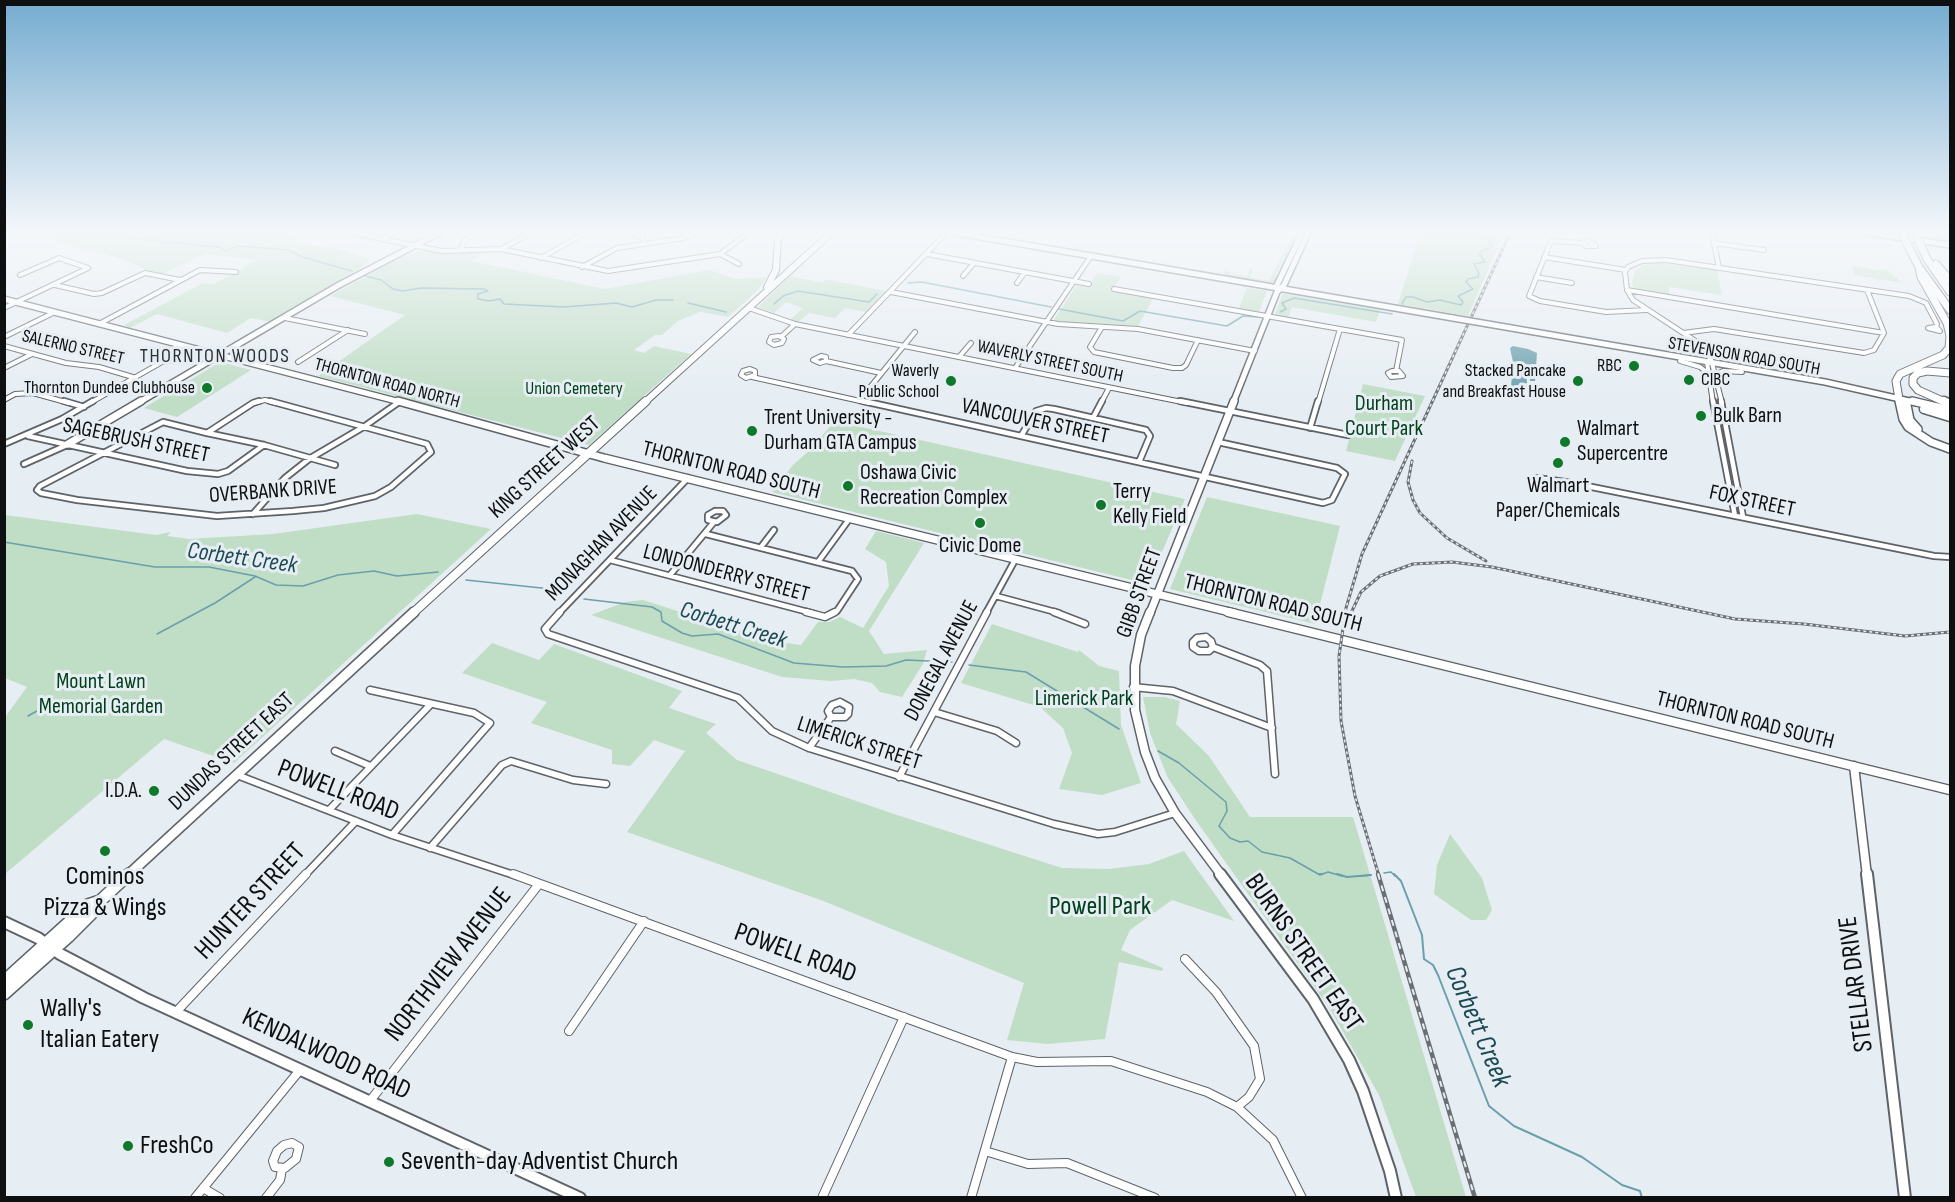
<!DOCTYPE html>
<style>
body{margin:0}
#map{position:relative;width:1955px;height:1202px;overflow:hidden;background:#e7eef3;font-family:"Sofia Sans Condensed",sans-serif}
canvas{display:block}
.frame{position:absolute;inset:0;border:6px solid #0d0f11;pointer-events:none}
</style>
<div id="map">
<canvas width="1955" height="1202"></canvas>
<div class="frame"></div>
</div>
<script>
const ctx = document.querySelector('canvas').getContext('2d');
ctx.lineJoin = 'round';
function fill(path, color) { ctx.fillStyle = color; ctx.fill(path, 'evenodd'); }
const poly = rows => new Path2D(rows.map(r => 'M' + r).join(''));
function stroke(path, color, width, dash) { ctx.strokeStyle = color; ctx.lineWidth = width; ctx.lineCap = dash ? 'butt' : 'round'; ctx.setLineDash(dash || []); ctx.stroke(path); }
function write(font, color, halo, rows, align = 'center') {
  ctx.font = font + ' "Sofia Sans Condensed",sans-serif'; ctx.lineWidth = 6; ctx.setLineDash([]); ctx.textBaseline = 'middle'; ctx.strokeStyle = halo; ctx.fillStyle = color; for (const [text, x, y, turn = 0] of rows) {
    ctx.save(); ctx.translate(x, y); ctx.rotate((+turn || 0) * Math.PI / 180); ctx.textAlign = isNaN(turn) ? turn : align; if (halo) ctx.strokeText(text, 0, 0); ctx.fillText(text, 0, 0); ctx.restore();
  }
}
fill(poly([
 [5,233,282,233,302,238,295,242,336,249,370,259,361,268,271,322,251,318,227,333,157,314,130,328,124,325,203,283,214,284,257,260,205,254,162,274,147,270,123,259,56,242,59,239,39,239,30,236,20,239],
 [1292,233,1296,235,1287,255,1298,237,1282,268,1280,268,1285,258,1277,273,1276,277,1281,271,1274,284,1230,277,1224,273,1227,264,1226,271,1230,272,1229,274,1247,276,1251,268,1253,269,1250,277,1269,281,1292,237,1290,235],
 [1420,233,1504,233,1468,316,1398,304],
 [422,251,442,253,483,252,471,261,605,289,709,270,736,279,767,277,756,292,728,317,700,312,678,321,662,335,655,335,634,350,644,353,654,346,691,354,589,445,318,376,405,315,330,296,403,256],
 [1658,263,1717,270,1722,295,1669,287,1669,296,1634,290,1632,282,1635,270,1644,265],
 [1852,265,1874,270,1886,269,1902,283,1854,275],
 [1097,273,1121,277,1113,289,1154,297,1138,326,1053,321,1078,283,1089,285],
 [790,276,823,283,825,279,886,291,866,312,845,308,835,318,809,313,798,322,790,320,803,308,786,302,774,313,758,307],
 [1247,288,1267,291,1259,312,1239,308],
 [1285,294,1380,310,1376,322,1292,307,1288,317,1275,315,1282,295],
 [220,362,251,370,177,417,144,408],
 [1363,384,1425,396,1395,461,1346,451],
 [839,422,1185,499,1148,584,772,492,793,465,811,449,832,424],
 [1207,497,1340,526,1315,624,1170,589],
 [417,514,491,529,234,763,164,739,5,874,5,717,27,687,5,678,5,515,156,535,171,532,167,536,189,539,273,534],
 [876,531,924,543,869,631,884,654,927,650,923,664,902,697,880,692,872,683,854,679,831,681,782,677,591,615,625,602,643,600,771,641,801,645,818,622,829,622,840,617,863,628,889,586,886,562,865,549],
 [992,624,1078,652,1079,650,1099,666,1119,671,1121,725,1141,783,1102,795,1059,789,1072,753,1063,728,1040,707,961,683],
 [492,643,539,660,554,644,682,691,669,708,716,724,706,733,737,760,894,814,1062,868,1109,869,1149,864,1184,851,1234,921,1172,900,1130,930,1121,950,1163,968,1162,971,1119,962,1105,1039,1047,1044,1007,1040,1024,983,821,900,627,832,685,751,654,740,630,766,612,764,612,750,531,723,547,702,462,673],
 [1143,697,1164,697,1180,701,1176,724,1209,756,1250,817,1353,817,1466,1197,1416,1197,1379,1095,1330,1009,1197,822,1168,778,1150,733],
 [1450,834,1482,878,1492,910,1486,920,1471,920,1434,894,1437,865]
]), '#c0ddc5');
fill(poly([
 [1513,346,1528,349,1537,353,1535,381,1530,381,1530,370,1526,368,1527,383,1511,387,1513,362,1510,348]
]), '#6a9fad');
stroke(poly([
 [95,233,99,236,119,234,137,239,219,247,225,251,238,246,289,250,302,257,352,271],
 [366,276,381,280,393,289,403,291,420,288,484,289,488,291,478,294,478,299,489,301,500,299,504,304,564,307,616,303,632,307,656,300,673,300],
 [908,283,922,282,1051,307],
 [688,303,726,312],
 [774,304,783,296,798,291,869,302,877,294],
 [1402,304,1406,297,1413,297,1427,302,1440,300,1461,305,1463,302,1458,296,1473,289,1466,282,1468,279,1478,277,1479,273,1474,264,1485,262,1479,253,1492,246,1487,239,1492,233],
 [1059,309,1123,321,1140,311,1227,326,1243,316,1258,317],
 [1280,312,1286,309,1282,303,1294,298,1392,314],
 [4,542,155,567,209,567,255,576,276,585,303,586,338,575,374,571,397,576,438,572],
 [466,580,551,589,564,593],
 [584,599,652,607,661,612,662,621,682,633,692,636,718,634,794,663,843,667,886,666,906,660,952,662],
 [157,634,215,603,255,577],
 [969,665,1026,672,1119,729],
 [28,716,53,702],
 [1158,751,1179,763,1226,802,1227,811,1219,826,1230,838,1240,842,1248,841,1262,852,1290,858,1320,875,1328,872,1342,876],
 [1384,873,1391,872,1395,876],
 [1361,876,1371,875]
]), '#6a9fad', 1.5);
stroke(poly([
 [1319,874,1322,874],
 [1337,874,1347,877,1371,875],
 [1394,874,1401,881,1422,935,1424,959,1433,965,1438,975,1489,1106,1514,1126,1582,1157,1622,1185,1640,1191,1642,1198]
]), '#6a9fad', 2);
const streetFar3 = poly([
 [352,233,442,251,501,249,608,271,720,254,748,233],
 [628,233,642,237,645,244],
 [1712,233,1719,268],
 [1933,234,1950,236],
 [382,239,393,233],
 [1585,241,1592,242,1596,246,1586,246,1583,243,1585,241],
 [1583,243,1551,241,1529,296,1540,301,1606,312,1647,310],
 [1714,243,1764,250],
 [501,249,531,233],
 [460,250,465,240,476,233],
 [720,254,739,264],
 [927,254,1089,284],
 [1544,257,1626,270],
 [541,258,585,233],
 [582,267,617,248,684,238,695,233],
 [963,276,974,263],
 [1536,277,1572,283],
 [1017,283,1025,272],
 [55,285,94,294,102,293,145,273,180,280],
 [1114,289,1402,340,1396,371],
 [1627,290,1884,333],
 [891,292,1058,324,1138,329,1255,351],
 [4,308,88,268,59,258,20,275],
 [749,308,795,324,1187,403],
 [285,318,365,334],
 [99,324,200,270,236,272],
 [1102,327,1090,347,1094,352,1173,368,1182,368,1186,365,1198,340],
 [1936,327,1940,331,1928,328,1936,327],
 [1683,333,1714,329,1864,353,1874,350,1884,333,1867,290],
 [848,335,946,233],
 [779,336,784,339,782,343,774,345,769,342,771,337,779,336],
 [4,337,55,312],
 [781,337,795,324],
 [4,346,66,363,99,367,136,378],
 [163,356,174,356,171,360,162,362,159,360,163,356],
 [821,356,826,357,826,361,820,363,813,360,821,356],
 [959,357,971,343],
 [1711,359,1697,342,1633,300,1627,290,1625,272,1628,267,1642,261,1666,260,1909,296,1926,303,1937,324,1936,327],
 [826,361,881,373],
 [1680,361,1700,367,1708,373],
 [298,362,348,330],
 [4,368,32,354],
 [1015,368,1091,256],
 [750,369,755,371,755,375,746,378,741,375,743,371,750,369],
 [1392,371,1399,371,1403,376,1391,377,1388,373,1392,371],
 [752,377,869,403],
 [1718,379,1719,373,1723,371,1742,372],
 [4,400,15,394,33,393,69,403],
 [859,401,915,332],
 [90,403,162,362],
 [253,403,265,400,276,403],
 [1101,403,1109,388],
 [1318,403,1340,329],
 [1713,403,1707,362,1711,359,1722,403]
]);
const streetFar2 = poly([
 [64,401,84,407],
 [863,401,1323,503,1332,500,1345,474,1337,468,1218,442],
 [1180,401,1348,435],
 [1713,401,1735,516],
 [1721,401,1743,517],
 [1093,418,1102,401],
 [1310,428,1318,401],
 [207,433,264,445,335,465],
 [207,433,163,422,40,486,37,490,41,493,77,500,217,516,293,511,324,508,375,496,391,487,431,452,427,444,270,401],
 [207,433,253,403,259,401],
 [28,436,187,471,218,474,228,471,264,445],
 [1021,436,1036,411,1046,408,1054,409,1146,430,1150,436,1139,462],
 [4,444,62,419,93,401],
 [24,464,67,445],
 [1546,481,1548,484,1546,486,1533,482,1537,478,1572,483,1934,556,1950,557],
 [715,511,723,511,726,515,717,522,708,520,708,515,715,511],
 [253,514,285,478,309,459,365,426,399,402],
 [706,534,852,571,858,579,837,611,832,613],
 [761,547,774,530],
 [610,560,812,613],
 [818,562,850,518],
 [670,575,714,522],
 [996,596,1059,613],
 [559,613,688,478],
 [986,613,1015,560]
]);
const streetFar1 = poly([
 [560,612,545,629,548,634,738,698,772,731,809,748,1054,824,1098,834,1115,832,1175,813],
 [806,612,825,617,835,612],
 [1054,612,1085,624],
 [1206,637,1211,641,1213,647,1209,651,1199,651,1193,647,1193,642,1197,638,1206,637],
 [1213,647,1260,665,1267,671,1275,774],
 [1133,687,1173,691,1272,728],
 [370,690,474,713,490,723,392,835],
 [840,702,849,707,848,714,845,717,831,717,828,711,832,705,840,702],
 [934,712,997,731,1016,743],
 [809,748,831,717],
 [335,751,370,766],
 [237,775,392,835,517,876],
 [899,777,987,612],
 [329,810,431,704],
 [430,848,502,765,511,761,573,780,606,784],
 [304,876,356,821]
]);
const street = poly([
 [513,874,1012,1057,1037,1062,1111,1061,1207,1092,1237,1107,1273,1140,1302,1198],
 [1185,959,1216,992,1254,1046,1260,1079,1249,1097,1237,1107],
 [176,1012,306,874],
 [569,1031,644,921],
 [370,1101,539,884],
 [292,1143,299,1147,296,1159,285,1168,275,1167,273,1161,277,1151,284,1145,292,1143],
 [985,1151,1028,1164,1067,1163,1155,1198],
 [203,1188,220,1198],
 [195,1198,300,1070],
 [266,1198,280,1180,282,1169],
 [822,1198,904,1017],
 [971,1198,1012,1057]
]);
const secondaryFar3 = poly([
 [957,233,1453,318],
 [1870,233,1950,245],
 [1278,289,1277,285,1302,233],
 [4,299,404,403],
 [1488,324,1825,382,1918,403],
 [1899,399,1900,403],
 [1900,399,1905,403],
 [138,403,339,285,439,233],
 [1233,403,1277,292,1284,285,1308,233]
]);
const secondaryFar2 = poly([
 [398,401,604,458,1234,613],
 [1899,401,1903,419,1908,427,1931,442,1950,449],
 [1903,401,1907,405,1910,420,1918,429],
 [1912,401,1950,410],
 [68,444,141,401],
 [1150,613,1234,401]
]);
const secondaryFar1 = poly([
 [1150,612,1141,635,1135,666,1135,710,1145,752,1155,778,1175,813,1222,876],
 [1228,612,1950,790],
 [1854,766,1867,876]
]);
const secondary = poly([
 [1220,874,1313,999,1349,1060,1363,1091,1390,1171,1396,1198],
 [1867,874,1905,1198],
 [4,922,38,938,60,954,144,998,580,1198]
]);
const primaryFar3 = poly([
 [767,287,776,270,778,240,781,233],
 [644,403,831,233]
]);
const primaryFar2 = poly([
 [413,613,646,401]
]);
const primaryFar1 = poly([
 [127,876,414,612]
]);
const primary = poly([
 [4,981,88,905,100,901],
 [4,994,68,937,96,909,100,901,129,874]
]);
const highwayFar1 = poly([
 [1907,244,1919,267,1950,310],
 [1921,246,1927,259,1950,292],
 [1936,264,1950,280],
 [1899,399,1896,381,1900,374,1943,355,1949,348,1950,336,1947,323,1921,277,1919,267],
 [1947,403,1918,390,1913,384,1913,378,1918,373,1927,371,1950,373]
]);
const highway = poly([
 [1944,401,1950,404],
 [1924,409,1950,417]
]);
stroke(streetFar3, '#5d6368', 6);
stroke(streetFar2, '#5d6368', 8);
stroke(streetFar1, '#5d6368', 9);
stroke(street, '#5d6368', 10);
stroke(secondaryFar3, '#5d6368', 8);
stroke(secondaryFar2, '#5d6368', 10);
stroke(secondaryFar1, '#5d6368', 11);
stroke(secondary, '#5d6368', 14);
stroke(primaryFar3, '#5d6368', 8);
stroke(primaryFar2, '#5d6368', 10);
stroke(primaryFar1, '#5d6368', 12);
stroke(primary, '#5d6368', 14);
stroke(highwayFar1, '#5d6368', 9);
stroke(highway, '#5d6368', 11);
stroke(streetFar3, '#fff', 4);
stroke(streetFar2, '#fff', 4.5);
stroke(streetFar1, '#fff', 6);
stroke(street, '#fff', 8);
stroke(secondaryFar3, '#fff', 5);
stroke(secondaryFar2, '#fff', 7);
stroke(secondaryFar1, '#fff', 8);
stroke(secondary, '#fff', 10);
stroke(primaryFar3, '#fff', 6);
stroke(primaryFar2, '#fff', 8);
stroke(primaryFar1, '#fff', 9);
stroke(primary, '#fff', 11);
stroke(highwayFar1, '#fff', 7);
stroke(highway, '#fff', 8);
const railFar1 = poly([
 [1412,461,1408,482,1413,500,1420,513,1447,538,1486,561],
 [1351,613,1361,592,1380,576,1413,564,1452,562,1492,567,1735,619,1804,624,1905,636,1950,632],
 [1379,876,1355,796,1341,721,1339,656,1346,608,1362,554,1510,233]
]);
const rail = poly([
 [1378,874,1475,1198]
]);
stroke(railFar1, '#6b6f73', 3);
stroke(rail, '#6b6f73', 4.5);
stroke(railFar1, '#e7eef3', 1.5, [3]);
stroke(rail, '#e7eef3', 2, [6]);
const secondaryBridge = poly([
 [1453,318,1488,324]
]);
const highwayBridge = poly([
 [1902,233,1907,244],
 [1916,235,1921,246]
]);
stroke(secondaryBridge, '#5d6368', 8, []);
stroke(highwayBridge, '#5d6368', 9, []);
stroke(secondaryBridge, '#fff', 5);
stroke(highwayBridge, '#fff', 7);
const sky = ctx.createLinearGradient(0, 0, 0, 401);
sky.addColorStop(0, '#75acd0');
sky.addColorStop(0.58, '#f4f7fa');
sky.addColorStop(1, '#f4f7fa00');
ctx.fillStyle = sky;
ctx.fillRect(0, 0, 1955, 401);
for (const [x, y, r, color] of [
 [1634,366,6,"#0e782b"],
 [1689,380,6,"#0e782b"],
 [951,381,6,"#0e782b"],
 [1578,381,6,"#0e782b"],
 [207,388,6,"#0e782b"],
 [1701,416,6,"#0e782b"],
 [752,431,6,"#0e782b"],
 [1565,442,6,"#0e782b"],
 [1558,463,6,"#0e782b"],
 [848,486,6,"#0e782b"],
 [1101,505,6,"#0e782b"],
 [980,523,6,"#0e782b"],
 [154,791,6,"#0e782b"],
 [105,851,6,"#0e782b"],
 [28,1025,6,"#0e782b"],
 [128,1146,6,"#0e782b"],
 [389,1162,6,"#0e782b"]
]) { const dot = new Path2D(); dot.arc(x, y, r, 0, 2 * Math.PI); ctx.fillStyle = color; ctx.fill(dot); stroke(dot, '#e7eef3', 2); }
write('18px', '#0d0f11', '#e7eef3', [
 ["SALERNO STREET",73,348,13],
 ["STEVENSON ROAD SOUTH",1744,357,10],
 ["WAVERLY STREET SOUTH",1050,362,12],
 ["THORNTON ROAD NORTH",387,384,15]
]);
write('18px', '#0d0f11', '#e7eef3', [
 ["RBC",1622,366],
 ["Waverly",939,371],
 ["Public School",939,392],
 ["Stacked Pancake",1566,371],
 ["and Breakfast House",1566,392],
 ["CIBC",1701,380,"left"],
 ["Thornton Dundee Clubhouse",195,388]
], 'right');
write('18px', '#00411b', '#e7eef3', [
 ["Union Cemetery",574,389]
]);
ctx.letterSpacing = '1.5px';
write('20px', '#2c3135', '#e7eef3', [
 ["THORNTON WOODS",215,357]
]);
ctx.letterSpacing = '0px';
write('22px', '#00411b', '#e7eef3', [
 ["Durham",1384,404],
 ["Court Park",1384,429],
 ["Mount Lawn",101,682],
 ["Memorial Garden",101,707],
 ["Limerick Park",1084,699]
]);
write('22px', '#0d0f11', '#e7eef3', [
 ["Bulk Barn",1713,416],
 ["Trent University -",764,418],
 ["Durham GTA Campus",764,443],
 ["Walmart",1577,429],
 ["Supercentre",1577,454],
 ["Oshawa Civic",860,473],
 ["Recreation Complex",860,498],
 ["Walmart",1558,486,"center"],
 ["Paper/Chemicals",1558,511,"center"],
 ["Terry",1113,492],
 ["Kelly Field",1113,517],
 ["Civic Dome",980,546,"center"],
 ["I.D.A.",142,791,"right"]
], 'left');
write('22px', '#0d0f11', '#e7eef3', [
 ["VANCOUVER STREET",1035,422,12],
 ["SAGEBRUSH STREET",136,441,12],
 ["KING STREET WEST",545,468,-42],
 ["THORNTON ROAD SOUTH",731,471,14],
 ["OVERBANK DRIVE",273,492,-4],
 ["FOX STREET",1752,502,12],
 ["MONAGHAN AVENUE",602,544,-46],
 ["LONDONDERRY STREET",726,574,15],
 ["GIBB STREET",1140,593,-70],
 ["THORNTON ROAD SOUTH",1273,604,14],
 ["DONEGAL AVENUE",942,661,-62],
 ["THORNTON ROAD SOUTH",1745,721,14],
 ["LIMERICK STREET",859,744,18],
 ["DUNDAS STREET EAST",232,752,-43]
]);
write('italic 24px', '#1b4a55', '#e7eef3', [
 ["Corbett Creek",242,559,8],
 ["Corbett Creek",733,626,17]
]);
write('27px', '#0d0f11', '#e7eef3', [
 ["POWELL ROAD",338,791,21],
 ["HUNTER STREET",251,902,-47],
 ["BURNS STREET EAST",1303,953,55],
 ["POWELL ROAD",795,954,20],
 ["NORTHVIEW AVENUE",449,965,-52],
 ["STELLAR DRIVE",1857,984,-97],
 ["KENDALWOOD ROAD",326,1055,25]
]);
write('27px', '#0d0f11', '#e7eef3', [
 ["Cominos",105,877,"center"],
 ["Pizza & Wings",105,908,"center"],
 ["Wally's",40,1009],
 ["Italian Eatery",40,1040],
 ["FreshCo",140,1146],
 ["Seventh-day Adventist Church",401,1162]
], 'left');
write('27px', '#00411b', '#e7eef3', [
 ["Powell Park",1100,907]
]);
write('italic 28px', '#1b4a55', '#e7eef3', [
 ["Corbett Creek",1477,1027,67]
]);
</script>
